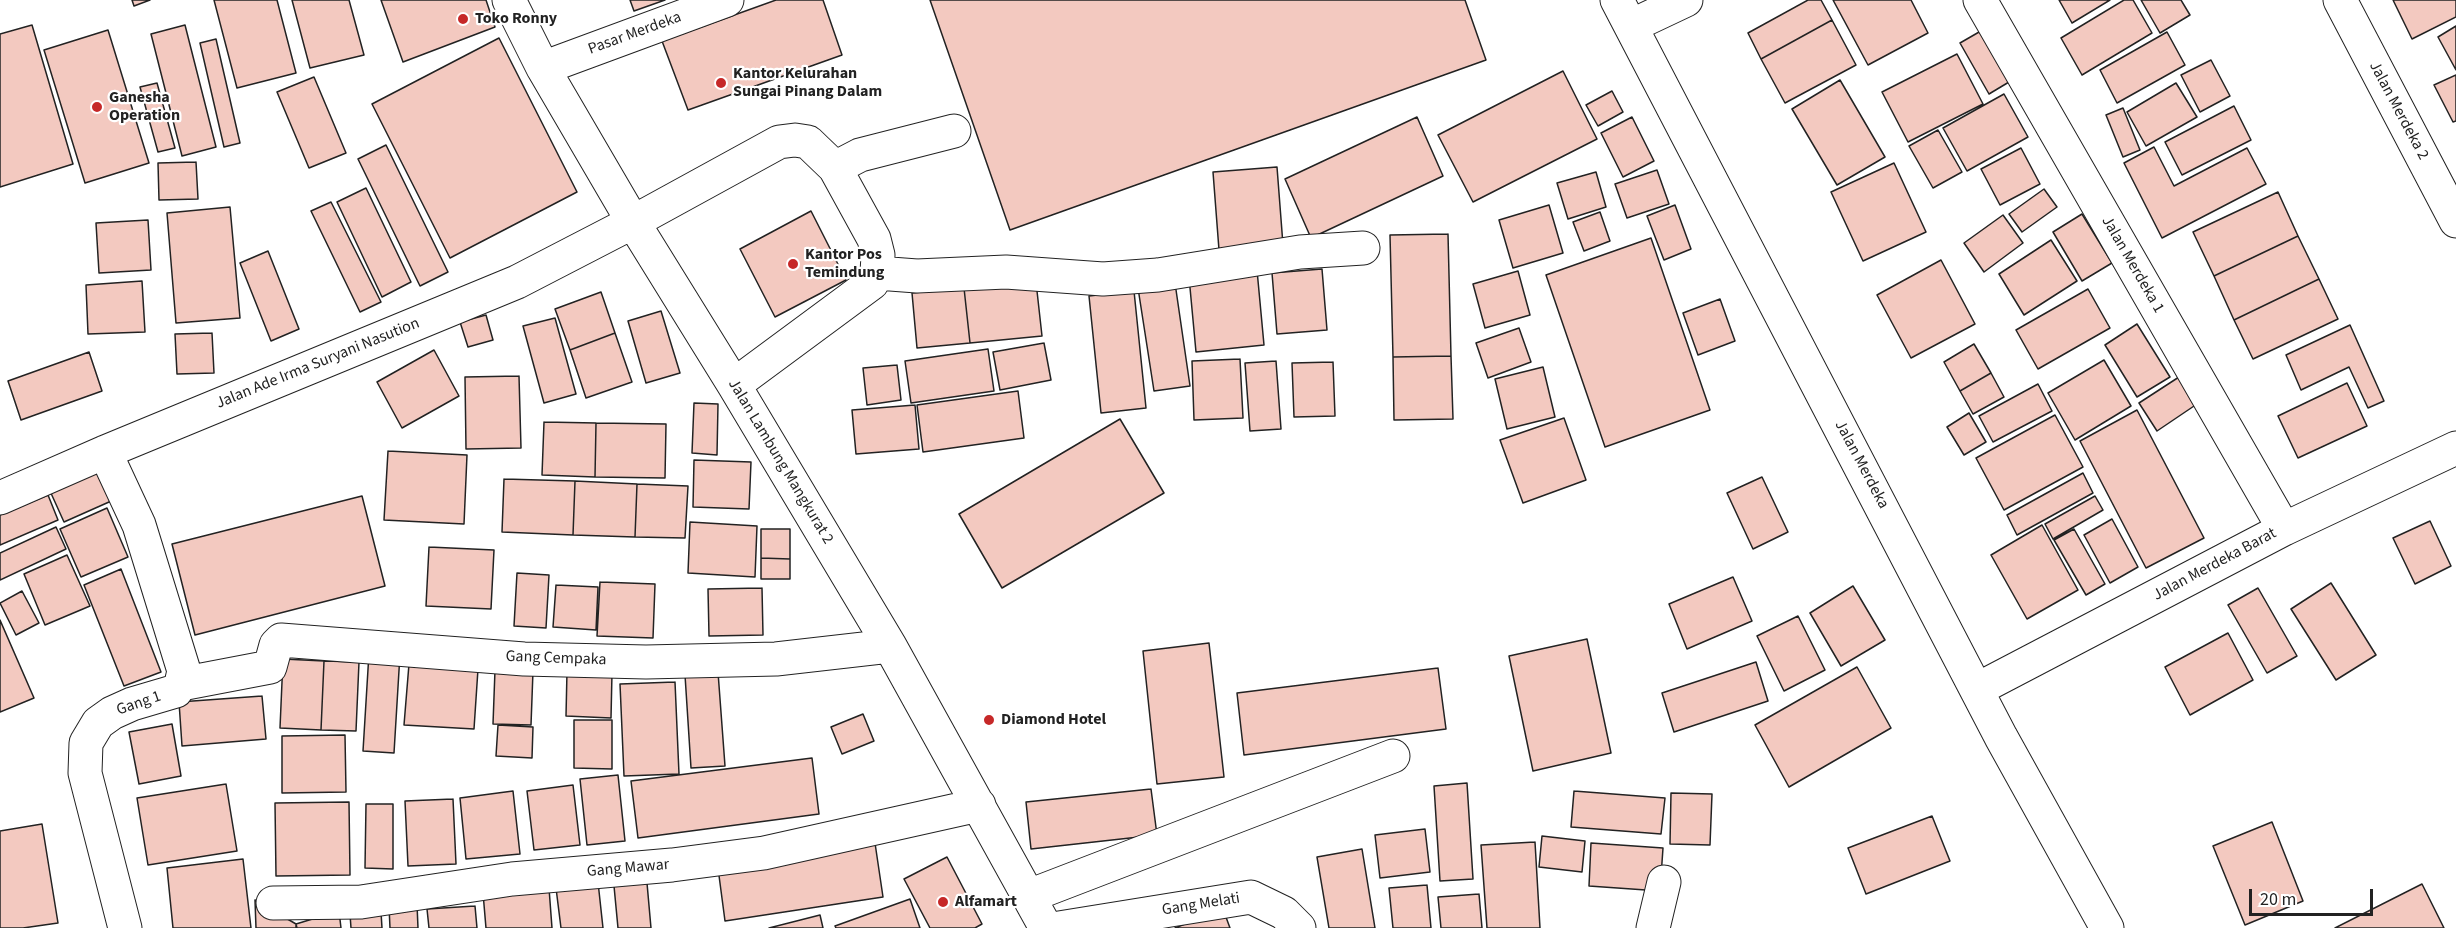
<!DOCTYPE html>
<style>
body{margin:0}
#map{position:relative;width:2456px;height:928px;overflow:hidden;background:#fff;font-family:"Source Sans 3",sans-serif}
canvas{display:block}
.scale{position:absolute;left:2249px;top:889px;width:124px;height:27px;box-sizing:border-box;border:3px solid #222;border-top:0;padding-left:8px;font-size:18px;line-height:21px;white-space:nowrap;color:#222;-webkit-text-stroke:4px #fff;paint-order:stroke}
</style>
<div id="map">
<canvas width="2456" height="928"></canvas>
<div class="scale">20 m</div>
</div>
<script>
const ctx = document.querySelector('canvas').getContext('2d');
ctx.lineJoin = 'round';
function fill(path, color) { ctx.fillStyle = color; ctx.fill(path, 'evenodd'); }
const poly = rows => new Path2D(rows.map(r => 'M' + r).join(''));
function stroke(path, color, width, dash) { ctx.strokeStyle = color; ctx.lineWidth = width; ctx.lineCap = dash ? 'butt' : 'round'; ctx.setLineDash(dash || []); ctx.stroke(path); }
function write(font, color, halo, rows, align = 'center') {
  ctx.font = font + ' "Source Sans 3",sans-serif'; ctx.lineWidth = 4.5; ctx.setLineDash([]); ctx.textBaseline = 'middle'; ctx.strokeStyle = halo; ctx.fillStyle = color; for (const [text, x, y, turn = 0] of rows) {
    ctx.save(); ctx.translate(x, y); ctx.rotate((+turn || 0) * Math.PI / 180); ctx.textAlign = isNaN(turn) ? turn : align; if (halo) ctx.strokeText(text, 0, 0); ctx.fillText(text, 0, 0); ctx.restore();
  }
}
const building = poly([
 [132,0,150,0,134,6,132,0],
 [214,0,277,0,296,73,237,88,214,0],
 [292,0,349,0,364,55,310,68,292,0],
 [381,0,486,0,495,27,403,62,381,0],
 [630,0,665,0,634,11,630,0],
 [776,0,823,0,842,55,688,110,662,41,776,0],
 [930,0,1465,0,1486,60,1010,230,930,0],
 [1808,0,1821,0,1832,20,1761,59,1748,33,1808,0],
 [1833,0,1911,0,1928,33,1868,65,1833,0],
 [2059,0,2110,0,2072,23,2059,0],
 [2124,0,2133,0,2152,33,2082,75,2061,38,2124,0],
 [2141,0,2181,0,2190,15,2160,33,2141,0],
 [2393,0,2456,0,2456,17,2412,39,2393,0],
 [1832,20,1856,65,1785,103,1761,59,1832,20],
 [32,25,73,164,0,187,0,34,32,25],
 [185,25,216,147,182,156,151,34,185,25],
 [2456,26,2456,70,2438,37,2456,26],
 [1986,28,2014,79,1989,94,1960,43,1986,28],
 [108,30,149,163,85,183,44,50,108,30],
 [2167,32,2185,65,2117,103,2100,70,2167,32],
 [499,38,577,192,450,258,372,104,499,38],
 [216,39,240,143,224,147,200,43,216,39],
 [1957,54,1983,104,1908,142,1882,92,1957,54],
 [2211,60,2230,96,2200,112,2181,75,2211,60],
 [1563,71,1597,139,1473,202,1438,135,1563,71],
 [2456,75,2456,121,2453,122,2434,85,2456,75],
 [314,77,346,153,309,168,277,92,314,77],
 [1840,80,1885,157,1837,185,1792,109,1840,80],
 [157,83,175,148,158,152,140,87,157,83],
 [2176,83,2197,117,2146,146,2127,112,2176,83],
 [1612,91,1623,112,1598,126,1586,105,1612,91],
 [2004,94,2028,137,1967,171,1943,128,2004,94],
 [2234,106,2251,140,2182,175,2165,142,2234,106],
 [2123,108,2140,150,2123,157,2106,115,2123,108],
 [1417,117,1443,176,1311,238,1285,179,1417,117],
 [1632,117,1654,161,1623,177,1601,133,1632,117],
 [1938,130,1962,172,1933,188,1909,146,1938,130],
 [386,145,448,272,420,286,358,159,386,145],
 [2154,147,2174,186,2247,148,2266,184,2162,238,2124,163,2154,147],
 [2021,148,2040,184,2000,205,1981,169,2021,148],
 [196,162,198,199,159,200,158,163,196,162],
 [1894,163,1926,232,1863,261,1831,192,1894,163],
 [1277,167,1283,245,1219,250,1213,172,1277,167],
 [1657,170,1669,204,1627,218,1615,184,1657,170],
 [1596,172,1606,207,1568,219,1557,183,1596,172],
 [366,188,411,282,382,297,337,202,366,188],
 [2044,189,2057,207,2022,232,2009,214,2044,189],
 [2278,192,2298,236,2214,276,2193,232,2278,192],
 [331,202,381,302,360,312,311,211,331,202],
 [1549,205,1563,253,1513,268,1499,220,1549,205],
 [1675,205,1691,249,1664,260,1647,216,1675,205],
 [230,207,240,318,176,323,167,213,230,207],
 [811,211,846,280,775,317,740,249,811,211],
 [1600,212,1610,241,1584,251,1573,222,1600,212],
 [2082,214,2112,263,2082,281,2053,232,2082,214],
 [2003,215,2023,243,1984,272,1964,243,2003,215],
 [148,220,151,270,99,273,96,223,148,220],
 [1448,234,1451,356,1393,357,1390,235,1448,234],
 [2298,236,2319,279,2234,320,2214,276,2298,236],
 [1651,238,1710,410,1605,447,1546,275,1651,238],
 [2051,240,2077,281,2024,315,1999,274,2051,240],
 [268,251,299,329,271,341,240,263,268,251],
 [1941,260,1975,324,1911,358,1877,295,1941,260],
 [1322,269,1327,330,1277,334,1272,273,1322,269],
 [1257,270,1264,345,1196,352,1189,277,1257,270],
 [1518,271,1530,315,1485,328,1473,284,1518,271],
 [2319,279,2338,319,2253,359,2234,320,2319,279],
 [142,281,145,332,88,334,86,285,142,281],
 [1036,282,1042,336,970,343,964,288,1036,282],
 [1175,283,1190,386,1154,391,1138,288,1175,283],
 [964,288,970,343,917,348,912,293,964,288],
 [2088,289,2110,328,2038,369,2016,330,2088,289],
 [1134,291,1146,408,1101,413,1089,296,1134,291],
 [601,292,615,333,570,350,555,309,601,292],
 [1720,299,1735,341,1698,355,1683,313,1720,299],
 [661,311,680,373,646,383,628,321,661,311],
 [486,315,493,340,468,347,460,322,486,315],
 [555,318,576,394,544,403,523,326,555,318],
 [2137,324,2170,377,2137,397,2105,345,2137,324],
 [2350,325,2384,401,2368,408,2349,367,2301,390,2286,355,2350,325],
 [1519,328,1531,362,1488,378,1476,343,1519,328],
 [212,333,214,373,177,374,175,334,212,333],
 [615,333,632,382,586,398,570,350,615,333],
 [1044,343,1051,380,1000,390,993,352,1044,343],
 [1974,344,1991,373,1960,391,1944,362,1974,344],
 [988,349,994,391,911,403,905,361,988,349],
 [434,350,459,396,402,428,377,382,434,350],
 [89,352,102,391,21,420,8,381,89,352],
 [1451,356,1453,419,1394,420,1393,357,1451,356],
 [1240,359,1243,418,1194,420,1192,361,1240,359],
 [2104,360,2131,406,2075,440,2048,393,2104,360],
 [1276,361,1281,429,1250,431,1245,363,1276,361],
 [1333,362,1335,416,1294,417,1292,363,1333,362],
 [897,365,901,400,867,405,863,368,897,365],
 [1543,367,1555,417,1507,429,1495,379,1543,367],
 [1991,373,2004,397,1973,414,1960,391,1991,373],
 [519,376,521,448,466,449,465,377,519,376],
 [2179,377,2197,404,2157,431,2139,403,2179,377],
 [2347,383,2367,426,2298,458,2278,416,2347,383],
 [2038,384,2052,411,1993,442,1979,416,2038,384],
 [1018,391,1024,438,923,452,917,405,1018,391],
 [694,403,718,404,717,455,692,453,694,403],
 [915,405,919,449,856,454,852,410,915,405],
 [2137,410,2204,538,2146,568,2080,441,2137,410],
 [1969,413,1986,442,1964,455,1947,427,1969,413],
 [2055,415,2083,467,2004,510,1976,458,2055,415],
 [1564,418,1586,480,1523,503,1500,440,1564,418],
 [1120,419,1164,493,1002,588,959,514,1120,419],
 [544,422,596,423,595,477,542,475,544,422],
 [596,423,666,424,665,478,595,477,596,423],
 [388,451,467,455,464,524,384,520,388,451],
 [694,460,751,462,749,509,693,507,694,460],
 [104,466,118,498,64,522,50,491,104,466],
 [2083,473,2093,493,2017,535,2007,515,2083,473],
 [1762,477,1788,532,1753,549,1727,493,1762,477],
 [504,479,575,481,573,535,502,532,504,479],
 [575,481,637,484,635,537,573,535,575,481],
 [637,484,688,486,685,538,635,537,637,484],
 [48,495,58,520,0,545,0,515,48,495],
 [362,496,385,586,195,635,172,544,362,496],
 [2095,496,2103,510,2053,539,2045,524,2095,496],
 [107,508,128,557,81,577,60,529,107,508],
 [2112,519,2138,567,2110,583,2084,535,2112,519],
 [2430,521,2451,566,2415,584,2393,538,2430,521],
 [690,522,757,526,755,577,688,573,690,522],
 [2042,525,2078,590,2027,619,1991,555,2042,525],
 [56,527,66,549,0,580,0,553,56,527],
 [761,529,790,529,790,559,761,558,761,529],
 [2074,529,2105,584,2086,595,2054,540,2074,529],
 [429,547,494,550,491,609,426,606,429,547],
 [67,555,90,606,45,625,24,574,67,555],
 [761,558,790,559,790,579,761,579,761,558],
 [121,569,161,672,124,686,84,585,121,569],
 [517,573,549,575,546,628,514,626,517,573],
 [1733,577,1752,621,1687,649,1669,604,1733,577],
 [600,582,655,584,653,638,597,636,600,582],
 [2331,583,2376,655,2336,680,2291,609,2331,583],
 [556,585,598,587,596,630,553,627,556,585],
 [1853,586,1885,640,1841,666,1810,613,1853,586],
 [762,588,763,635,709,636,708,589,762,588],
 [2258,588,2297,656,2267,673,2228,605,2258,588],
 [22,591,39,623,16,635,0,603,22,591],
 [1798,616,1825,670,1784,691,1757,636,1798,616],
 [0,620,34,698,0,712,0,620],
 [2228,633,2253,680,2190,715,2165,667,2228,633],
 [1587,639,1611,753,1533,771,1509,656,1587,639],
 [1209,643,1224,777,1157,784,1143,651,1209,643],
 [369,653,400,654,394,753,363,751,369,653],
 [283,659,324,661,321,730,280,728,283,659],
 [324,661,359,662,356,731,321,730,324,661],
 [1756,662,1768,701,1674,732,1662,693,1756,662],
 [409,664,478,669,474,729,404,725,409,664],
 [1857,667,1891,728,1789,787,1755,725,1857,667],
 [1438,668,1446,729,1244,755,1237,693,1438,668],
 [495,670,533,671,531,725,493,724,495,670],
 [567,671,612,673,611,718,566,716,567,671],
 [718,672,725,766,691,768,685,675,718,672],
 [675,682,679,774,624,776,620,684,675,682],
 [262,696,266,739,182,746,179,702,262,696],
 [863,714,874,741,842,754,831,727,863,714],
 [574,720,612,720,612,769,574,768,574,720],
 [172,724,181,776,139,784,129,732,172,724],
 [498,725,533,727,532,758,496,756,498,725],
 [345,735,346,792,282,793,282,736,345,735],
 [812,758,819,814,638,838,631,781,812,758],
 [618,775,625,841,587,845,580,779,618,775],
 [1467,783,1473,879,1440,881,1434,786,1467,783],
 [226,784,237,851,148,865,137,798,226,784],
 [573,785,580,845,534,850,527,791,573,785],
 [1151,789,1157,835,1031,849,1026,802,1151,789],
 [513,791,520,854,466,859,460,798,513,791],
 [1574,791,1665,798,1661,834,1571,827,1574,791],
 [1671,793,1712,794,1710,845,1670,844,1671,793],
 [453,799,456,864,408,866,405,801,453,799],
 [349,802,350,875,276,876,275,803,349,802],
 [366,804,393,804,393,869,365,868,366,804],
 [1932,816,1950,861,1866,894,1848,848,1932,816],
 [2272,822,2303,901,2245,925,2213,846,2272,822],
 [42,824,58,923,23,928,0,928,0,831,42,824],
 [1425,829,1430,872,1380,878,1375,835,1425,829],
 [1542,836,1585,841,1582,872,1539,867,1542,836],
 [1535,842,1540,928,1487,928,1481,845,1535,842],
 [875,843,883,897,725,921,718,868,875,843],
 [1591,843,1663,848,1660,891,1589,886,1591,843],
 [1362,849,1375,928,1329,928,1317,857,1362,849],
 [947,857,982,924,975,928,930,928,904,879,947,857],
 [243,859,251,928,173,928,167,868,243,859],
 [598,882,603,928,561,928,556,888,598,882],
 [647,883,651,928,618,928,614,886,647,883],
 [2422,884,2444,928,2335,928,2422,884],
 [1427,885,1431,928,1393,928,1389,888,1427,885],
 [549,888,552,928,486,928,483,893,549,888],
 [1479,894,1482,928,1441,928,1438,897,1479,894],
 [910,899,920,928,836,928,835,926,910,899],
 [255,900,296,924,296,928,256,928,255,900],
 [417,904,418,928,390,928,389,906,417,904],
 [475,906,477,928,429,928,427,909,475,906],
 [1223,909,1230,928,1175,928,1223,909],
 [339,911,341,928,297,928,296,924,339,911],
 [381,912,382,928,351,928,350,914,381,912],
 [820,915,823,928,769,928,820,915]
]);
fill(building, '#f3c9c0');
stroke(building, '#222', 1.5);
const minor = poly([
 [509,0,543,68,633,222,734,385,890,646,1046,928],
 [1617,0,2001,737,2107,928],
 [1980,0,2284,529],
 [2340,0,2456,221],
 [1631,26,1686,0],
 [543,68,727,0],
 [835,168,860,155,954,131],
 [877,273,917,276,1006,272,1103,279,1158,275,1300,252,1363,248],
 [105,452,139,525,184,671,181,684,176,691,132,704,112,713,98,723,86,743,85,773,125,928],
 [0,498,105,452,517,282,633,222,779,142,795,140,808,142,835,168,874,239,878,255,877,273,872,283,734,385],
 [181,684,270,667,276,645,281,640,524,659,646,662,776,659,890,646],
 [1978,689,2284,529,2456,448],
 [1029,896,1393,756],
 [273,903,361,902,512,879,672,865,764,853,979,805],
 [1059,928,1251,897,1284,913,1299,928],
 [1653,928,1664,882]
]);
stroke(minor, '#222', 35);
stroke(minor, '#fff', 33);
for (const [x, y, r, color] of [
 [463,19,6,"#c62828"],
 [721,83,6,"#c62828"],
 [97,107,6,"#c62828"],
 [793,264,6,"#c62828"],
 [989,720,6,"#c62828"],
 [943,902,6,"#c62828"]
]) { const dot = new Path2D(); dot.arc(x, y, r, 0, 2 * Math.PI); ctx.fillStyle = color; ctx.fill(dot); stroke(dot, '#fff', 2); }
write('bold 16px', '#222', '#fff', [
 ["Toko Ronny",475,19],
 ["Kantor Kelurahan",733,74],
 ["Sungai Pinang Dalam",733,92],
 ["Ganesha",109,98],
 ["Operation",109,116],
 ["Kantor Pos",805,255],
 ["Temindung",805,273],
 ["Diamond Hotel",1001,720],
 ["Alfamart",955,902]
], 'left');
write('16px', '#222', '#fff', [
 ["Pasar Merdeka",635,34,-20],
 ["Jalan Merdeka 2",2398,111,62],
 ["Jalan Merdeka 1",2132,265,60],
 ["Jalan Ade Irma Suryani Nasution",318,364,-22],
 ["Jalan Lambung Mangkurat 2",780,462,59],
 ["Jalan Merdeka",1861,465,62],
 ["Jalan Merdeka Barat",2215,565,-28],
 ["Gang Cempaka",556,659,2],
 ["Gang 1",139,704,-19],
 ["Gang Mawar",628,869,-5],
 ["Gang Melati",1201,905,-9]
]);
</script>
